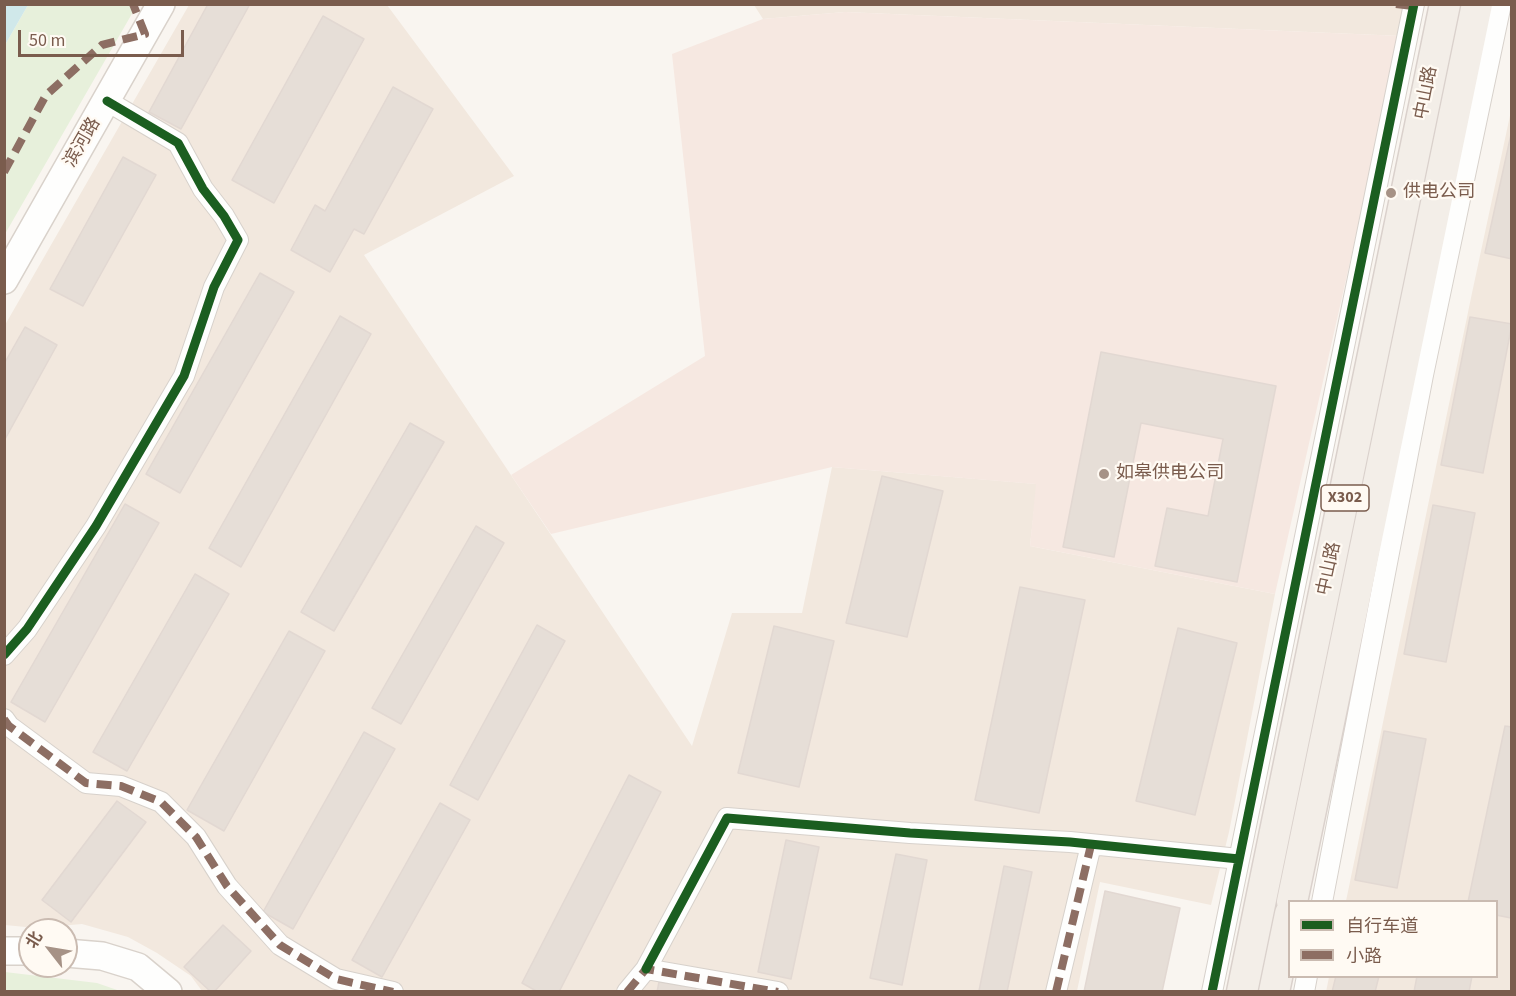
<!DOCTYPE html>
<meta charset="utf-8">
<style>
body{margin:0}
#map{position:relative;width:1516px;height:996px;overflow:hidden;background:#f9f5f0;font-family:"Source Sans 3","Noto Sans SC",sans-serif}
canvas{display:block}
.frame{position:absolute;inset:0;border:6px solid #7a5c4d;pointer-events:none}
.legend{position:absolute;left:1288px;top:900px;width:210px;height:78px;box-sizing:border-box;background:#fffaf3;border:2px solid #cabbb1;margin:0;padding:8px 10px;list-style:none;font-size:18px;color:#7a5c4d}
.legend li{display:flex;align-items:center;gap:12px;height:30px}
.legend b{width:30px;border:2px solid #cabbb1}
.north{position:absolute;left:18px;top:918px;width:60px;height:60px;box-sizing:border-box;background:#fffaf3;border:2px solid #cabbb1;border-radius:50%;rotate:301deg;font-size:16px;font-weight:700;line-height:24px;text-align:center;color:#7a5c4d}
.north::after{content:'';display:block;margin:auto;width:21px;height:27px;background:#a69286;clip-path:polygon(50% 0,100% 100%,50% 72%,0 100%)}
.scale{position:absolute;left:18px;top:30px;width:166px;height:27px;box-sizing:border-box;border:3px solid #7a5c4d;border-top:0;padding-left:8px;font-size:18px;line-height:21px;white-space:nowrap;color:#7a5c4d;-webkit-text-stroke:4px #fffaf3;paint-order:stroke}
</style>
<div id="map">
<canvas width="1516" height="996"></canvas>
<div class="frame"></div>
<ul class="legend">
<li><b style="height:8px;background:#1b5e20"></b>自行车道</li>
<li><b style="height:8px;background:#8d6e63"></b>小路</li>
</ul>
<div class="north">北</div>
<div class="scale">50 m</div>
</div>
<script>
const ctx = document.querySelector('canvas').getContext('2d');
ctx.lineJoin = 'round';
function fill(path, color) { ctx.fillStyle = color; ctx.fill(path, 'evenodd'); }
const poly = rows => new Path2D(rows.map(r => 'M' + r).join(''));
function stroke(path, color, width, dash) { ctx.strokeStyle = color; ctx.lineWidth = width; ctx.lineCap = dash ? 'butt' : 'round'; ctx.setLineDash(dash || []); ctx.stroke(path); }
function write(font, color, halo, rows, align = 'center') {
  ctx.font = font + ' "Source Sans 3","Noto Sans SC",sans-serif'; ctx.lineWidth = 4.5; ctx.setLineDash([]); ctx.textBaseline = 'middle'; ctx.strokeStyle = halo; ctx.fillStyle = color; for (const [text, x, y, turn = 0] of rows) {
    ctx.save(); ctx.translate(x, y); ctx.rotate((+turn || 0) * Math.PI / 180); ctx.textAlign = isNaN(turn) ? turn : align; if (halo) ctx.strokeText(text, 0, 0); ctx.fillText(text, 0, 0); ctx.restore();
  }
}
fill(poly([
 [189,5,387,5,514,176,364,255,692,746,732,613,802,613,832,467,1037,484,1030,546,1275,594,1229,832,1211,905,1100,882,1077,991,202,991,191,976,157,953,128,937,82,924,36,928,5,925,5,325],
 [754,5,1407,5,1401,36,845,12,763,19],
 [1511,111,1511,991,1326,992,1329,977,1496,976,1496,902,1346,901,1472,293]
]), '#f2e8de');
fill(poly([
 [845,12,1401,36,1275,594,1030,546,1036,484,832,467,551,534,511,475,705,356,672,54,763,19]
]), '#f6e8e1');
fill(poly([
 [28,5,137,5,5,234,5,45],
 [5,972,97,983,120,991,5,991]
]), '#e7f0db');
fill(poly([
 [5,4,28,5,5,45,4,5]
]), '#d0e8ea');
const building = poly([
 [208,4,250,4,181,129,149,112,208,4],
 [323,16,364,39,274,203,232,180,323,16],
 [393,87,433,109,364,234,354,229,330,272,291,250,315,205,325,211,393,87],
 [1512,130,1512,259,1485,253,1512,130],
 [123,157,156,175,83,306,50,289,123,157],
 [260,273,294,292,180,493,146,474,260,273],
 [340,316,371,334,241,567,209,548,340,316],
 [1470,317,1512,324,1483,473,1441,465,1470,317],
 [25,327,57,345,4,441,4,364,25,327],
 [1101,352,1276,386,1237,582,1155,566,1167,508,1208,516,1223,439,1141,423,1114,557,1063,547,1101,352],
 [410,423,444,442,334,631,301,612,410,423],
 [882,476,943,491,907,637,846,623,882,476],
 [125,504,159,523,45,722,11,702,125,504],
 [1433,505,1475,513,1446,662,1404,654,1433,505],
 [476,526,504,543,401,724,372,708,476,526],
 [195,574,229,594,127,771,93,752,195,574],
 [1020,587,1085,600,1039,813,975,800,1020,587],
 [537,625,565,641,478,800,450,785,537,625],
 [774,626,834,641,799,787,738,773,774,626],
 [1178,628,1237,643,1195,815,1136,801,1178,628],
 [289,631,325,651,224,831,187,810,289,631],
 [1505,726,1512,727,1511,918,1496,915,1496,902,1468,902,1505,726],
 [1384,731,1426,739,1397,888,1355,880,1384,731],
 [364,732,395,749,293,929,263,912,364,732],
 [629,775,661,792,559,992,538,992,522,983,629,775],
 [117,801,146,822,71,922,42,900,117,801],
 [440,803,470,820,382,977,352,960,440,803],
 [786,840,819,847,791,979,758,972,786,840],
 [896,854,927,860,902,985,870,978,896,854],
 [1004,866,1032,872,1007,992,981,992,979,991,1004,866],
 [1105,891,1180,908,1162,992,1084,992,1105,891],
 [223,925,251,951,214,992,211,992,184,967,223,925],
 [1336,976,1379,976,1375,992,1332,992,1336,976],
 [1417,976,1472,976,1469,992,1414,992,1417,976],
 [659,982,696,988,695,992,657,992,659,982]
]);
fill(building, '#e6ded7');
stroke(building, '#e2d8d2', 1.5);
const street = poly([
 [4,655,27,629,96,526,184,376,214,287,238,240,224,216,203,189,178,143,107,101],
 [4,719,9,726,86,783,121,786,161,802,196,837,227,886,280,945,336,979,393,992],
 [1322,902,1423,375,1501,4],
 [646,969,727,818,910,833,1070,842,1239,859],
 [627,992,646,969,778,992],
 [1056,992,1091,845],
 [1212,992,1414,4],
 [1304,992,1307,976]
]);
const secondary = poly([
 [4,280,161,4],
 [4,951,30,951],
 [66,953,102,956,138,967,168,992]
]);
const primary = poly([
 [1292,902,1477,4],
 [1242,992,1445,4],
 [1274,992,1290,914]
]);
stroke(street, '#d7d1cb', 22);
stroke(secondary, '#d9d2cb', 30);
stroke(primary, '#dad1cc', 33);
stroke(street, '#fefefd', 20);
stroke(secondary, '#fefefd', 27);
stroke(primary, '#f3eee8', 30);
stroke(poly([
 [1396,4,1414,6],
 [4,172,46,95,102,45,145,34,133,4],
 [4,719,9,726,86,783,121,786,161,802,196,837,227,886,280,945,336,979,393,992],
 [627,992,646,969,778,992],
 [1056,992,1091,845]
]), '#8d6e63', 8, [15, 8]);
stroke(poly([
 [4,655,27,629,96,526,184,376,214,287,238,240,224,216,203,189,178,143,107,101],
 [646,969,727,818,910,833,1070,842,1239,859],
 [1212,992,1414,4]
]), '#1b5e20', 9);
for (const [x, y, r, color] of [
 [1391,193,6,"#a69286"],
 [1104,474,6,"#a69286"]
]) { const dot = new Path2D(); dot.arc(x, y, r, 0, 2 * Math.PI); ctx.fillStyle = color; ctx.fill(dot); stroke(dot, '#fffaf3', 2); }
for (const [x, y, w] of [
 [1345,498,48]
]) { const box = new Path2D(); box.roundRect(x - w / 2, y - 13, w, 26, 4.5); ctx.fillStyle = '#fffaf3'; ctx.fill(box); stroke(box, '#7a5c4d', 1.5); }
write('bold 16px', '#7a5c4d', null, [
 ["X302",1345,498]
]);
write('18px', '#7a5c4d', '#fffaf3', [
 ["中山路",1427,93,-79],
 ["滨河路",83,143,-60],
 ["中山路",1330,569,-78]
]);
write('18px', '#7a5c4d', '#fffaf3', [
 ["供电公司",1403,193],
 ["如皋供电公司",1116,474]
], 'left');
</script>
